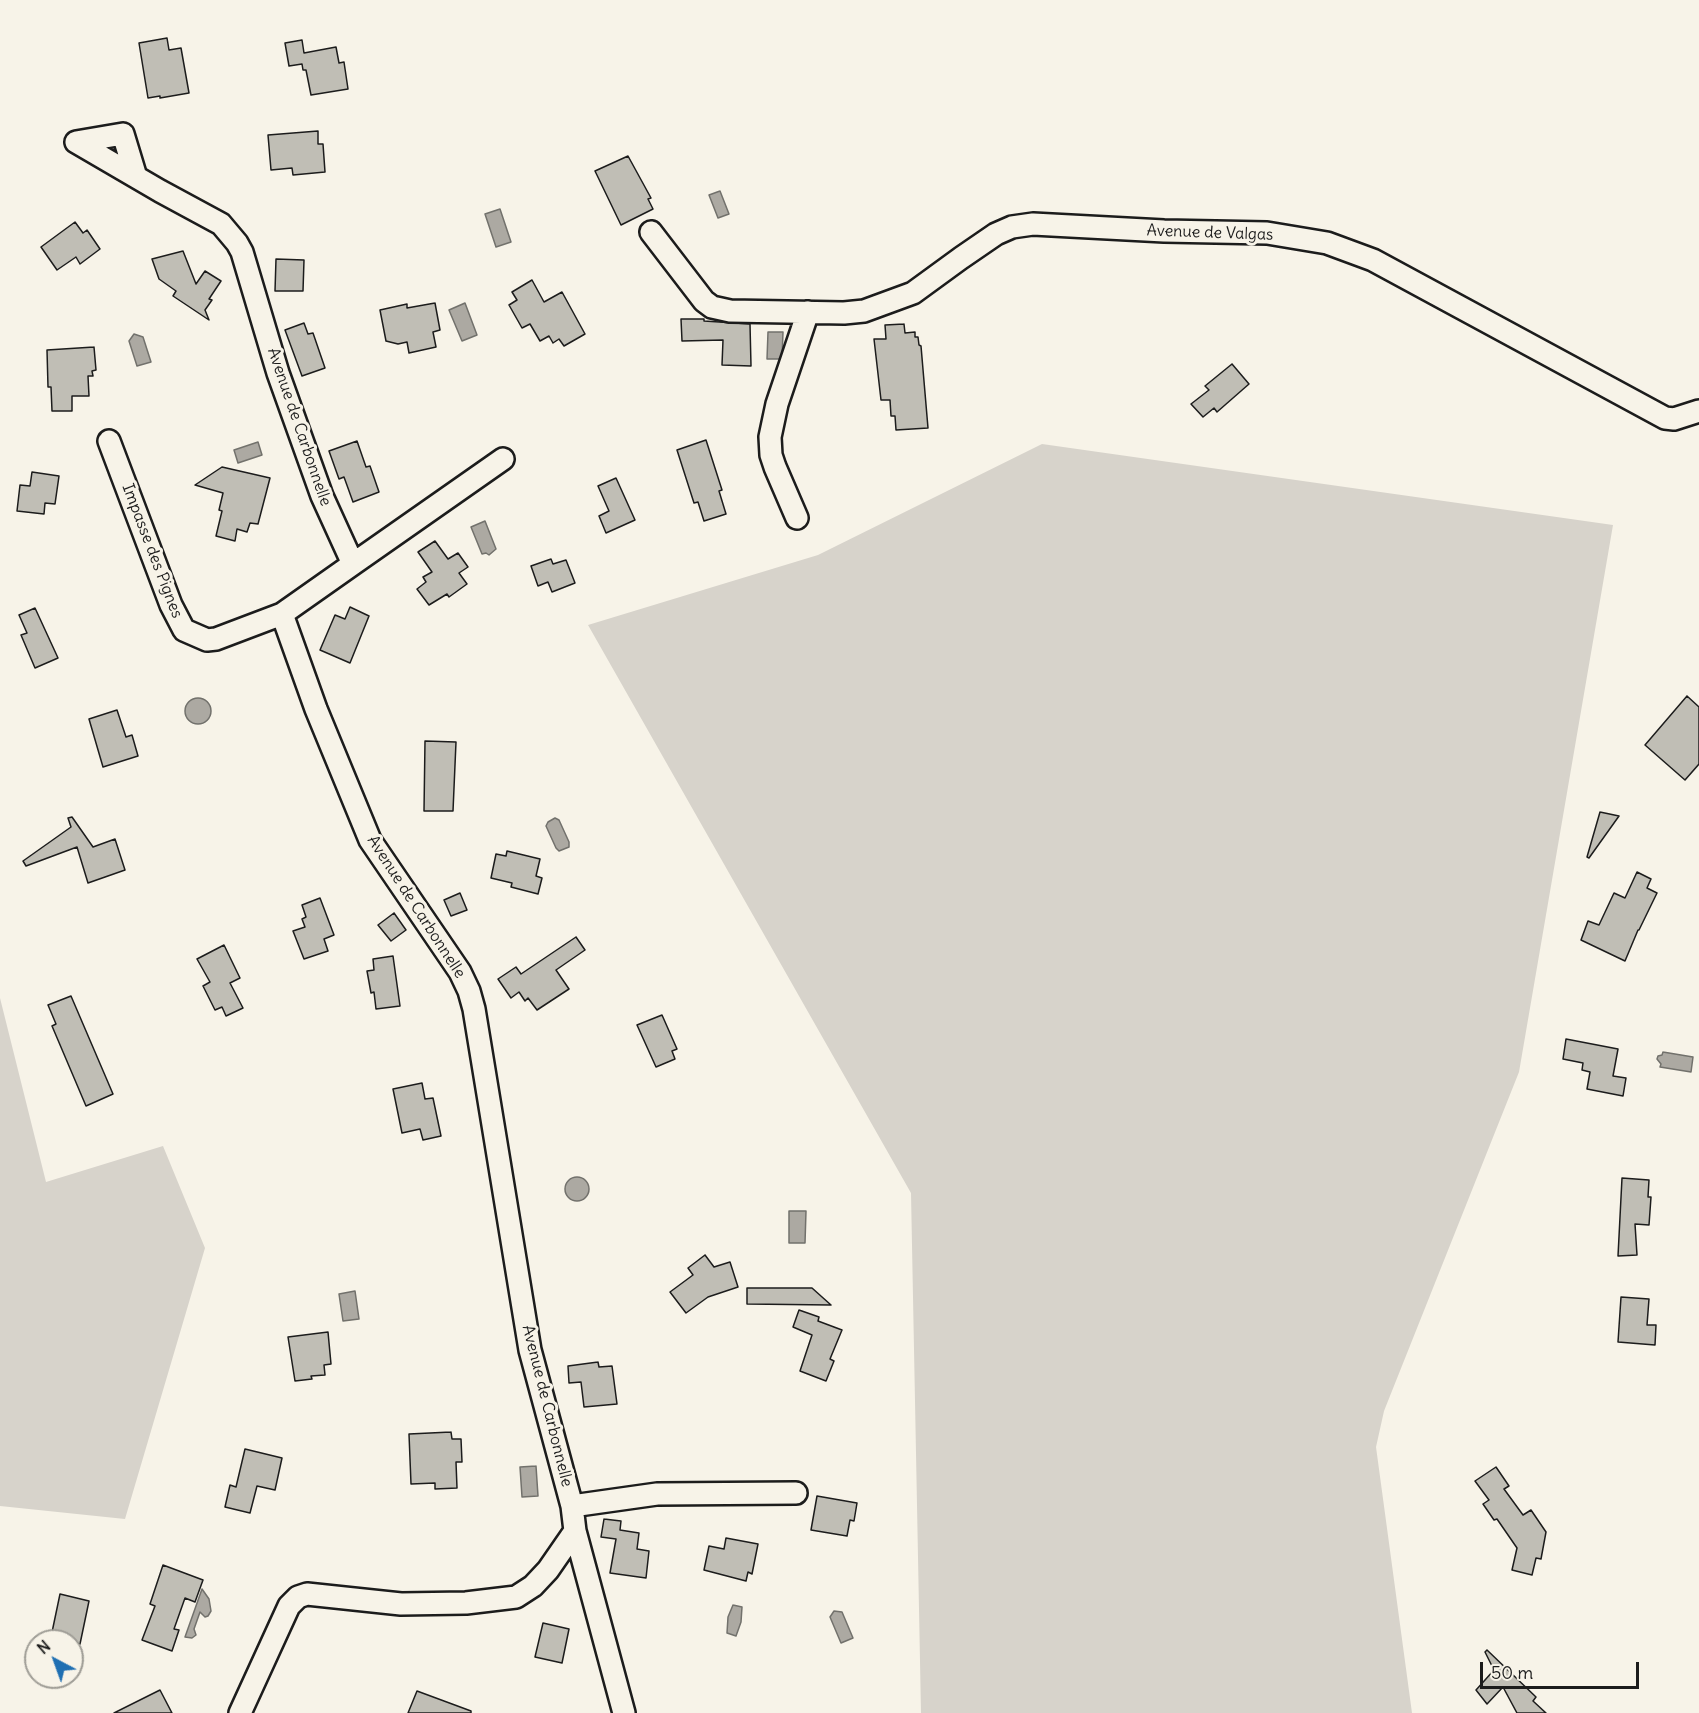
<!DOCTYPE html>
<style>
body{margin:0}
#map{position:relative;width:1699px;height:1713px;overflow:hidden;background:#f7f3e8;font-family:Delius,sans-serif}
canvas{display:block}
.north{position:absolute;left:24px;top:1629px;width:60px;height:60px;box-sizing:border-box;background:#f7f3e8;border:2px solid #9f9d96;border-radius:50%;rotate:319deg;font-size:16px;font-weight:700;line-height:24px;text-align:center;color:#1c1c1c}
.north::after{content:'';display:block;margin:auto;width:21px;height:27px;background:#1f6fb2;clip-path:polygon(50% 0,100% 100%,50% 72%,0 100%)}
.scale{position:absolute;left:1480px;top:1662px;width:159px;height:27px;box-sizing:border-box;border:3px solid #1c1c1c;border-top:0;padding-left:8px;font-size:18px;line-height:21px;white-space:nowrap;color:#1c1c1c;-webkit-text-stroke:4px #f7f3e8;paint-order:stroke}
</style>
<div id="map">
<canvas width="1699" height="1713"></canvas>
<div class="north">N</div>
<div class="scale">50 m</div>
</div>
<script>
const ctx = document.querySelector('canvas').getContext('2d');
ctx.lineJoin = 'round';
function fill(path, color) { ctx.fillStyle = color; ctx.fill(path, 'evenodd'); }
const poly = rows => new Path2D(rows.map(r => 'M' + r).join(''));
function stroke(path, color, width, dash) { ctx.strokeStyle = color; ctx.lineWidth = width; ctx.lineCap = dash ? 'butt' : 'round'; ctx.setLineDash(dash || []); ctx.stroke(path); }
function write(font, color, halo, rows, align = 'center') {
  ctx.font = font + ' Delius,sans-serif'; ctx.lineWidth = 6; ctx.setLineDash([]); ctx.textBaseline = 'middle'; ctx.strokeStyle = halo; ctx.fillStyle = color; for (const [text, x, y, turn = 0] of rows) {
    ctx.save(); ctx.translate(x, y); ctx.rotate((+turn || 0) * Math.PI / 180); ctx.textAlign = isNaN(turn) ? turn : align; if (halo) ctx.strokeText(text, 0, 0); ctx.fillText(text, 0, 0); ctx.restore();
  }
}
fill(poly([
 [1042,444,1613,525,1519,1072,1384,1411,1376,1447,1412,1713,921,1713,911,1193,588,625,818,555],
 [0,998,46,1182,163,1146,205,1248,125,1519,0,1506]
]), '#d7d3cb');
const water = poly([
 [720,191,729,214,718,218,709,195,720,191],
 [500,209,511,242,496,247,485,214,500,209],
 [465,303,477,335,462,341,449,310,465,303],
 [768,332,783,332,782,359,767,359,768,332],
 [134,334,143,337,151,362,137,366,129,341,134,334],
 [258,442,262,455,238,463,234,450,258,442],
 [485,521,496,549,489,555,486,553,482,554,471,527,485,521],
 '185 711a13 13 0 1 1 26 0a13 13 0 1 1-26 0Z',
 [555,818,559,820,569,842,569,847,559,851,556,848,546,826,548,822,555,818],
 [1663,1052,1693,1057,1691,1072,1660,1067,1661,1064,1657,1059,1658,1056,1662,1055,1663,1052],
 '565 1189a12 12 0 1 1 24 0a12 12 0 1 1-24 0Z',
 [789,1211,806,1211,805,1243,789,1243,789,1211],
 [355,1291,359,1319,343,1321,339,1294,355,1291],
 [536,1466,538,1496,522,1497,520,1467,536,1466],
 [202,1589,209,1599,211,1611,208,1616,205,1617,200,1612,194,1629,196,1635,192,1638,185,1637,202,1589],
 [733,1605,742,1607,741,1622,736,1636,727,1633,728,1617,733,1605],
 [834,1611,842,1612,853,1638,841,1643,830,1617,834,1611]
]);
fill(water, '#aca9a2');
stroke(water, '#72716c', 1.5);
const building = poly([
 [167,38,169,50,181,48,189,93,160,98,160,96,148,98,139,43,167,38],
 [302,40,304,53,336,47,339,63,344,62,348,89,311,95,306,70,303,70,302,64,289,66,285,43,302,40],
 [318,131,318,144,323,144,325,172,293,175,292,168,271,170,268,135,318,131],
 [628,156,651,198,648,199,653,209,621,225,595,171,628,156],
 [75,222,83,233,87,230,100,249,80,264,76,257,57,270,41,247,75,222],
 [183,251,196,284,205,271,221,281,209,299,212,300,205,310,209,320,173,296,176,291,159,279,152,259,183,251],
 [276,259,304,260,303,291,275,291,276,259],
 [532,280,544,302,562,292,585,334,564,346,559,339,553,343,549,336,540,341,530,324,522,328,509,305,517,300,512,292,532,280],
 [435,303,440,330,433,332,436,347,409,353,407,342,398,344,386,341,380,310,407,304,407,308,435,303],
 [681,319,704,319,704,321,750,324,751,366,722,365,723,340,682,341,681,319],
 [304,323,308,334,313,333,325,368,302,376,285,330,304,323],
 [904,324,905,333,915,332,915,337,918,337,919,345,921,346,928,428,896,430,895,416,891,416,890,400,881,400,874,339,886,339,885,325,904,324],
 [94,347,96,370,92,371,93,376,88,376,89,396,72,396,72,411,52,411,51,387,48,387,47,350,94,347],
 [1232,364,1249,384,1217,412,1214,408,1203,417,1191,404,1209,390,1205,386,1232,364],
 [706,440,722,490,719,491,726,514,704,521,698,502,694,503,677,450,706,440],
 [357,441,366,467,370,466,379,492,353,502,344,477,339,479,329,451,357,441],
 [222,467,270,478,258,524,250,523,247,532,237,529,235,541,216,536,222,511,219,510,223,493,195,485,222,467],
 [32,472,59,476,55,504,45,503,44,514,17,511,20,485,30,486,32,472],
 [616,478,635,520,606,533,599,516,609,511,598,486,616,478],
 [435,541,448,559,458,553,468,567,459,573,467,584,449,597,447,594,429,605,417,589,426,582,423,577,432,572,418,552,435,541],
 [551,559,553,564,566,560,575,583,552,592,548,582,538,586,531,566,551,559],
 [350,607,369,616,350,663,320,650,335,615,345,619,350,607],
 [35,608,58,658,35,668,21,635,27,633,19,615,35,608],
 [1687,696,1699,707,1699,764,1685,780,1645,745,1687,696],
 [117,710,126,737,132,735,138,756,103,767,89,719,117,710],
 [425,741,456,742,453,811,424,811,425,741],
 [1600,812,1619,816,1589,858,1587,857,1600,812],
 [72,817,93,847,115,839,125,870,88,883,77,847,26,866,23,861,71,827,68,818,72,817],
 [507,851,540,859,536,876,542,878,538,894,511,887,512,883,491,878,496,854,506,856,507,851],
 [1637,872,1651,879,1647,888,1657,893,1639,930,1638,930,1625,961,1581,940,1588,921,1599,925,1614,893,1625,898,1637,872],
 [460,893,467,910,451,916,444,900,460,893],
 [320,898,334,935,324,939,328,951,304,959,293,931,305,927,302,919,306,917,302,905,320,898],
 [394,913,406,930,391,941,378,925,394,913],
 [576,937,585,950,556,970,569,989,537,1010,528,998,525,1001,519,992,511,998,498,979,516,967,521,974,576,937],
 [224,945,240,978,230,983,243,1008,226,1016,222,1007,215,1010,203,986,210,982,197,959,224,945],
 [393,956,400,1006,376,1009,374,992,371,993,367,971,374,970,373,959,393,956],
 [71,996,113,1094,86,1106,52,1026,56,1024,48,1005,71,996],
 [662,1015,677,1049,672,1051,675,1059,656,1067,637,1025,662,1015],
 [1566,1039,1618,1049,1613,1076,1626,1078,1623,1096,1587,1089,1590,1072,1582,1070,1583,1063,1563,1059,1566,1039],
 [422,1083,425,1099,433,1098,441,1136,423,1140,420,1129,402,1133,393,1089,422,1083],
 [1622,1178,1649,1180,1648,1197,1651,1197,1649,1225,1635,1224,1637,1255,1618,1256,1622,1178],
 [705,1255,714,1267,730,1262,738,1287,708,1297,686,1313,670,1292,693,1275,688,1268,705,1255],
 [747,1288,812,1288,831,1305,747,1304,747,1288],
 [1621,1297,1649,1299,1647,1325,1656,1325,1655,1345,1618,1342,1621,1297],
 [799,1310,819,1317,818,1321,842,1330,830,1359,834,1361,826,1381,800,1371,812,1335,793,1327,799,1310],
 [328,1332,331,1364,324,1365,325,1375,311,1376,312,1379,295,1381,288,1337,328,1332],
 [598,1362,599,1367,612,1366,617,1404,584,1407,581,1382,569,1383,568,1366,598,1362],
 [451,1432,452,1439,461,1439,462,1462,456,1462,457,1488,435,1489,435,1483,411,1484,409,1434,451,1432],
 [245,1449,282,1458,275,1490,257,1486,250,1513,225,1507,230,1485,236,1487,245,1449],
 [1496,1467,1509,1486,1504,1489,1523,1515,1531,1510,1546,1532,1541,1559,1536,1558,1532,1575,1512,1570,1517,1548,1497,1519,1494,1520,1483,1504,1489,1500,1475,1481,1496,1467],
 [817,1496,857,1503,854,1521,850,1520,847,1536,811,1530,817,1496],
 [604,1519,621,1521,620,1530,639,1533,637,1549,649,1551,646,1578,610,1573,616,1539,601,1537,604,1519],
 [726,1538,758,1544,752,1574,748,1572,746,1581,704,1570,709,1546,724,1549,726,1538],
 [163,1565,203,1580,195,1602,185,1598,174,1629,179,1630,172,1651,142,1640,155,1606,150,1604,163,1565],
 [60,1594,89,1601,80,1644,51,1637,60,1594],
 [543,1623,569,1629,562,1663,535,1657,543,1623],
 [1487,1650,1536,1697,1533,1701,1546,1713,1517,1713,1503,1687,1487,1704,1476,1690,1494,1670,1485,1652,1487,1650],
 [160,1690,172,1713,114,1713,160,1690],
 [417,1691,471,1711,471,1713,408,1713,417,1691]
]);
fill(building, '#c0beb5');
stroke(building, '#1c1c1c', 1.5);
const street = poly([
 [136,177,123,134,76,142,160,191,221,224,237,243,242,252,278,373,322,496,353,564,282,614,316,709,370,840,460,972,469,991,474,1009,530,1350,572,1506,575,1531,624,1713],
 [651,232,704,301,712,307,730,311,844,313,864,311,913,293,961,258,996,234,1012,227,1033,224,1164,231,1267,233,1327,243,1373,260,1665,418,1674,419,1699,411],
 [109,441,171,605,184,630,207,640,216,639,282,614],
 [797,518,775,467,771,455,770,437,777,404,808,312],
 [353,564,503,459],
 [572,1506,657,1494,796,1493],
 [240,1713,289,1606,298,1597,307,1594,401,1604,466,1603,516,1597,533,1586,548,1570,575,1531]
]);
stroke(street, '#1c1c1c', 26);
stroke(street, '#f7f3e8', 21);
write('16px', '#1c1c1c', '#f7f3e8', [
 ["Avenue de Valgas",1210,233,2],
 ["Avenue de Carbonnelle",299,427,71],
 ["Impasse des Pignes",152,551,69],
 ["Avenue de Carbonnelle",416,907,57],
 ["Avenue de Carbonnelle",547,1406,76]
]);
</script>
